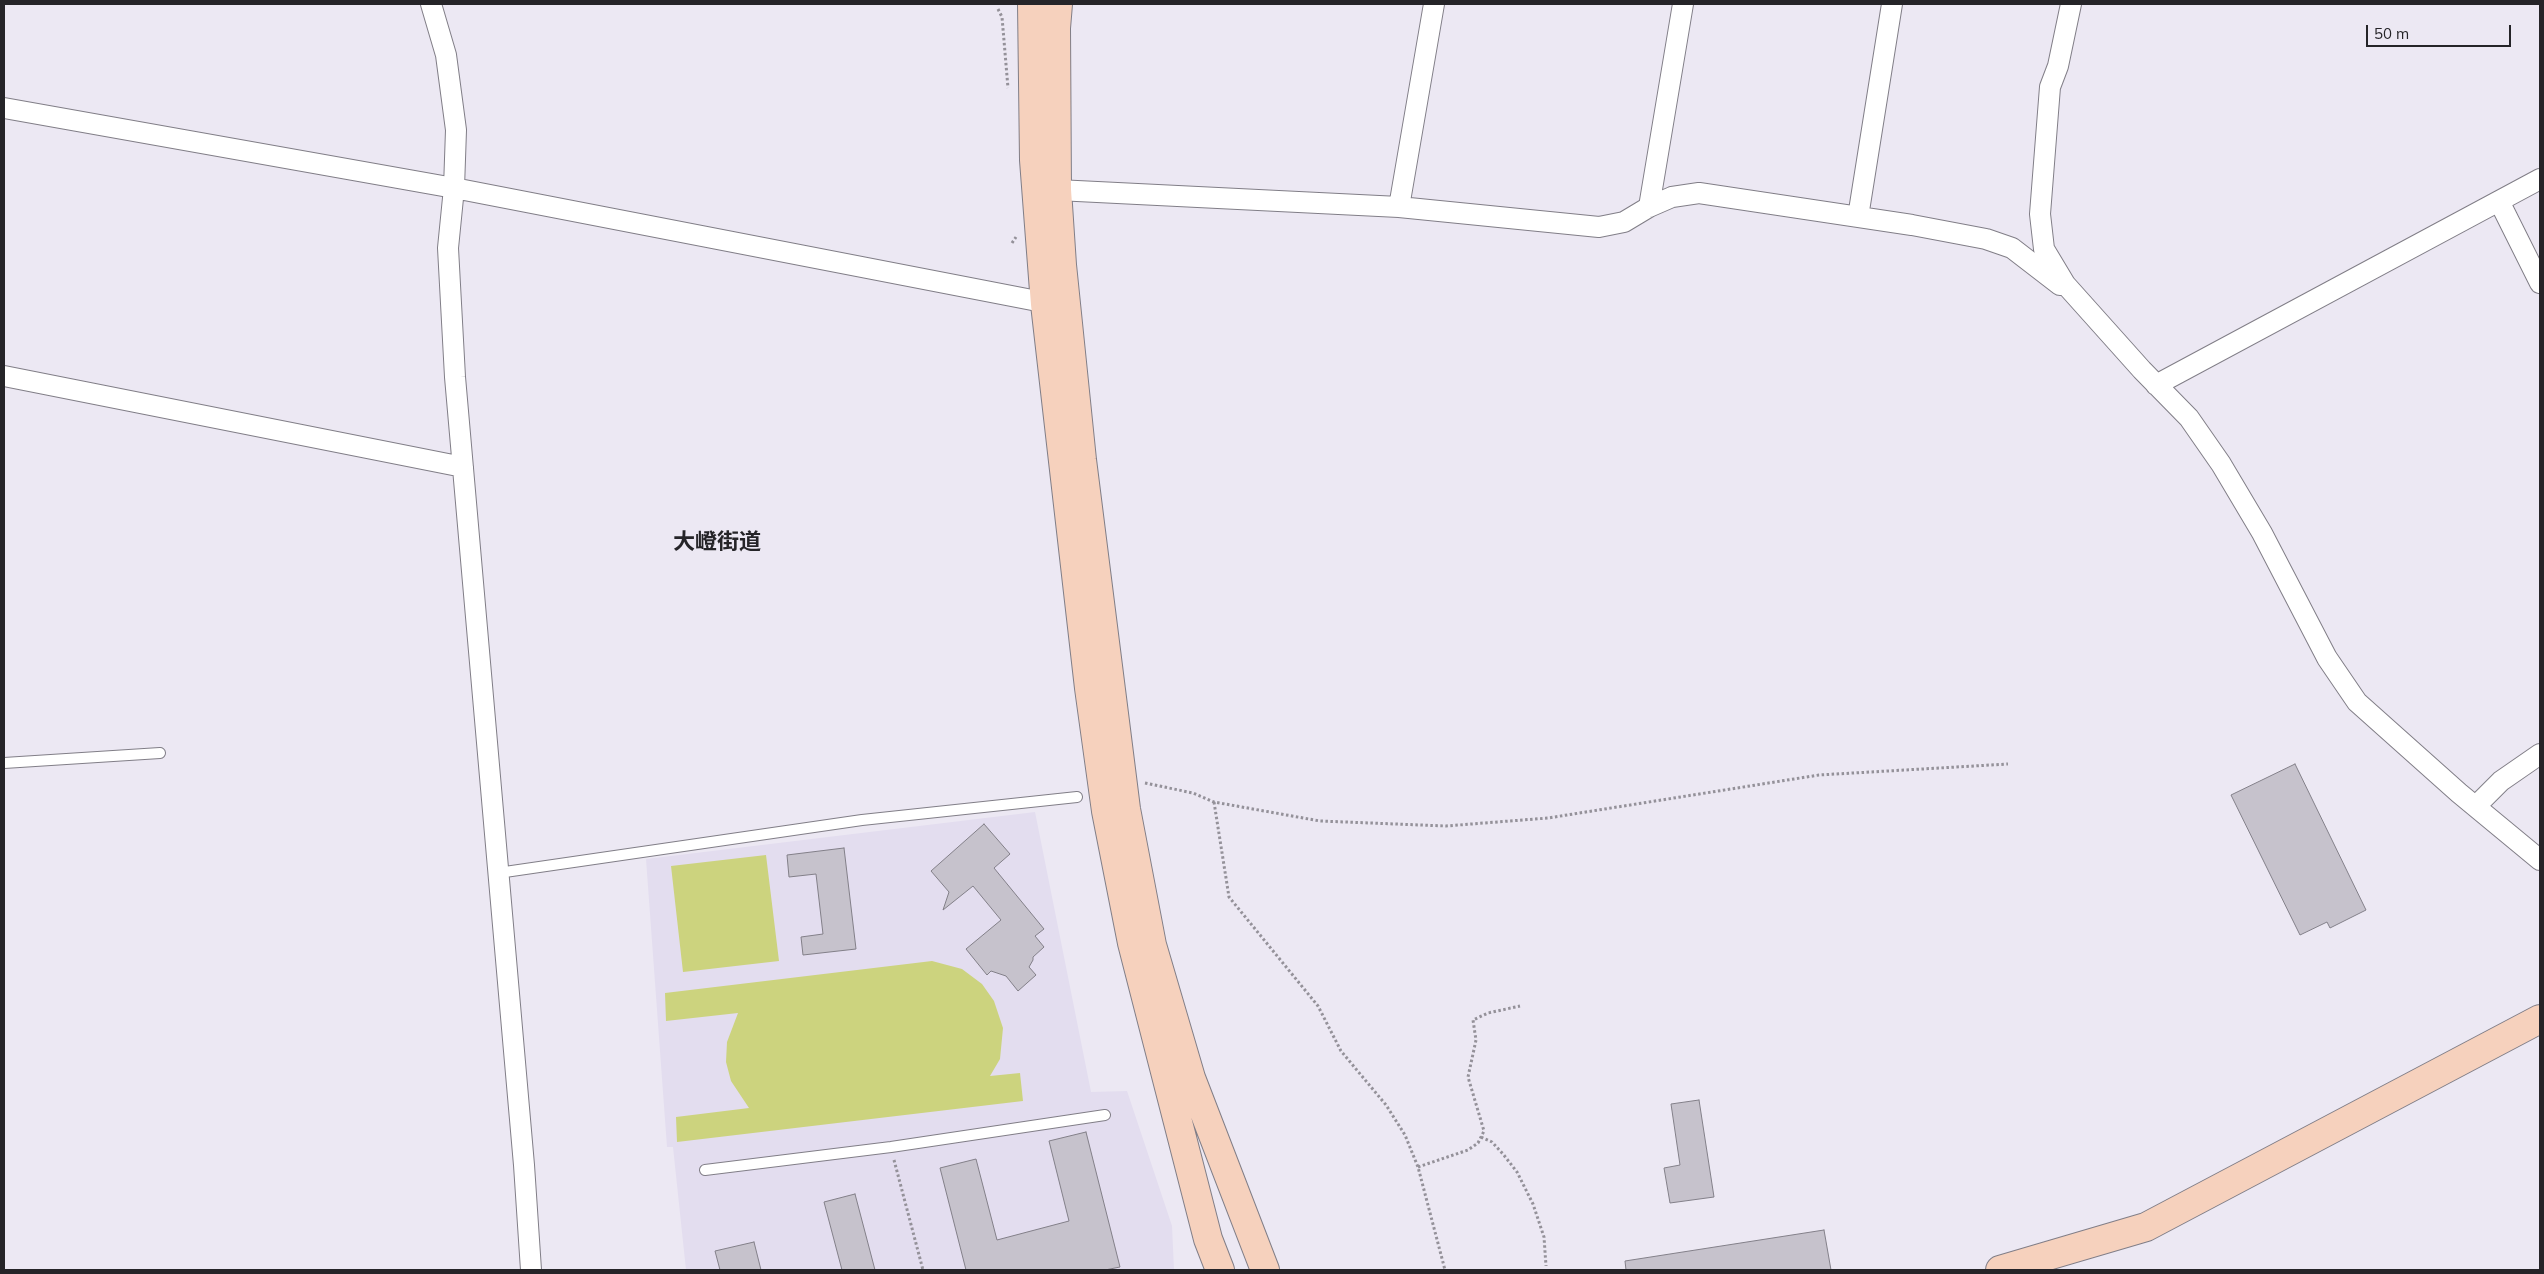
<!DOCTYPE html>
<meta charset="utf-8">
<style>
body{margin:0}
#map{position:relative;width:2544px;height:1274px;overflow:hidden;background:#ece8f3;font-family:Mulish,sans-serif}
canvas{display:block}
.frame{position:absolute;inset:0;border:5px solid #252428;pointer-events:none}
.scale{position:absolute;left:2366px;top:25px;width:145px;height:22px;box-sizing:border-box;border:2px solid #252428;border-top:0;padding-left:6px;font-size:15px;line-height:18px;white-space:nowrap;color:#252428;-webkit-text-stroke:4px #ece8f3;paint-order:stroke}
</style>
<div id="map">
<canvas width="2544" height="1274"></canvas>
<div class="frame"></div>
<div class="scale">50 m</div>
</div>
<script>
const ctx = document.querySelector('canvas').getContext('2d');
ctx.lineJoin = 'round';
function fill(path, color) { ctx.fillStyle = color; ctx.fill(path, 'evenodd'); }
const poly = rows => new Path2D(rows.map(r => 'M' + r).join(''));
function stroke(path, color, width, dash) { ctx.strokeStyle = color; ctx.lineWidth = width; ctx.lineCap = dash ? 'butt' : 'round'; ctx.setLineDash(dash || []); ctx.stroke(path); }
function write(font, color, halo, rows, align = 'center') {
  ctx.font = font + ' Mulish,"Noto Sans SC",sans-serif'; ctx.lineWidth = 4.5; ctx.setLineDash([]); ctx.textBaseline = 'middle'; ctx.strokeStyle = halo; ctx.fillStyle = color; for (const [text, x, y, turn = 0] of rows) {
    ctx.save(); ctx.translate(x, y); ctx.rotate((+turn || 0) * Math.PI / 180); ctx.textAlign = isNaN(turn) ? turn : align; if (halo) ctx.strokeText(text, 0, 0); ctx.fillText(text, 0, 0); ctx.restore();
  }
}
fill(poly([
 [1035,812,1091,1092,1127,1091,1172,1226,1174,1270,686,1270,673,1147,667,1147,646,859]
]), '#e3ddef');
fill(poly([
 [766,855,779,961,683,972,671,866],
 [932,961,962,969,982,984,994,1001,1003,1028,1000,1059,990,1076,1020,1073,1023,1101,677,1142,676,1117,749,1108,731,1081,726,1062,727,1042,738,1013,666,1021,665,993]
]), '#ccd37e');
const building = poly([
 [2295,764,2366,910,2330,928,2327,922,2300,935,2231,795,2295,764],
 [984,824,1010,854,994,868,1044,929,1035,936,1044,947,1033,957,1033,960,1029,967,1036,975,1018,991,1006,976,991,971,987,975,966,949,1001,920,973,886,943,910,949,892,931,871,984,824],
 [844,848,856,949,803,955,801,937,823,934,816,874,789,877,787,855,844,848],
 [1699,1100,1714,1197,1670,1203,1664,1168,1680,1165,1671,1104,1699,1100],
 [1086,1132,1120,1267,1105,1270,966,1270,940,1168,976,1159,997,1240,1069,1221,1049,1141,1086,1132],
 [855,1194,875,1270,842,1270,824,1202,855,1194],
 [1824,1230,1831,1270,1626,1270,1625,1261,1824,1230],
 [754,1242,761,1270,720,1270,715,1251,754,1242]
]);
fill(building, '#c6c2cc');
stroke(building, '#838089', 1);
const lane = poly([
 [4,763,160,753],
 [498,873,862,820,1077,797],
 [705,1170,891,1147,1105,1115]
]);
const street = poly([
 [431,4,446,55,456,130,454,188,448,248,455,377,524,1165,531,1270],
 [2071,4,2058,66,2050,87,2040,214,2044,249,2065,284,2142,370,2189,418,2221,464,2262,533,2327,658,2357,702,2459,793,2540,860],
 [4,108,454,188,1058,305],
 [1057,190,1399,207,1434,4],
 [2499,201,2540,283],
 [1399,207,1599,227,1624,222,1649,207,1672,197,1699,193,1912,225,1986,239,2012,248,2060,285],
 [1649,207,1683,4],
 [1858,217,1892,4],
 [4,376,463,467],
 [2156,385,2540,179],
 [2476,806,2501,781,2540,754]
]);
const secondary = poly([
 [1032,4,1034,160,1045,304,1089,688,1106,811,1132,943,1208,1239,1220,1270],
 [1058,4,1056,28,1057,190,1062,265,1082,460,1126,809,1152,945,1191,1078,1265,1270],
 [2000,1270,2146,1227,2540,1019]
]);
stroke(lane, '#817e87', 12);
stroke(street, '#817e87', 22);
stroke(secondary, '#817e87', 30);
stroke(poly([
 [998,9,1002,17,1008,88],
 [1012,243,1016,237],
 [1145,783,1193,793,1214,802,1320,821,1446,826,1548,818,1819,775,2008,764],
 [1214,802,1229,897,1318,1006,1341,1051,1386,1105,1405,1135,1418,1167,1445,1270],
 [1481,1137,1492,1142,1503,1154,1517,1172,1533,1204,1544,1237,1546,1266],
 [894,1160,923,1270],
 [1418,1167,1468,1150,1478,1143,1484,1131,1468,1077,1476,1040,1473,1020,1488,1013,1520,1006]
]), '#949199', 3, [2.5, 2.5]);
stroke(lane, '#fff', 10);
stroke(street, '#fff', 20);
stroke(secondary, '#f6d1bd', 28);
write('bold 22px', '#252428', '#ece8f3', [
 ["大嶝街道",717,542]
]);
</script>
